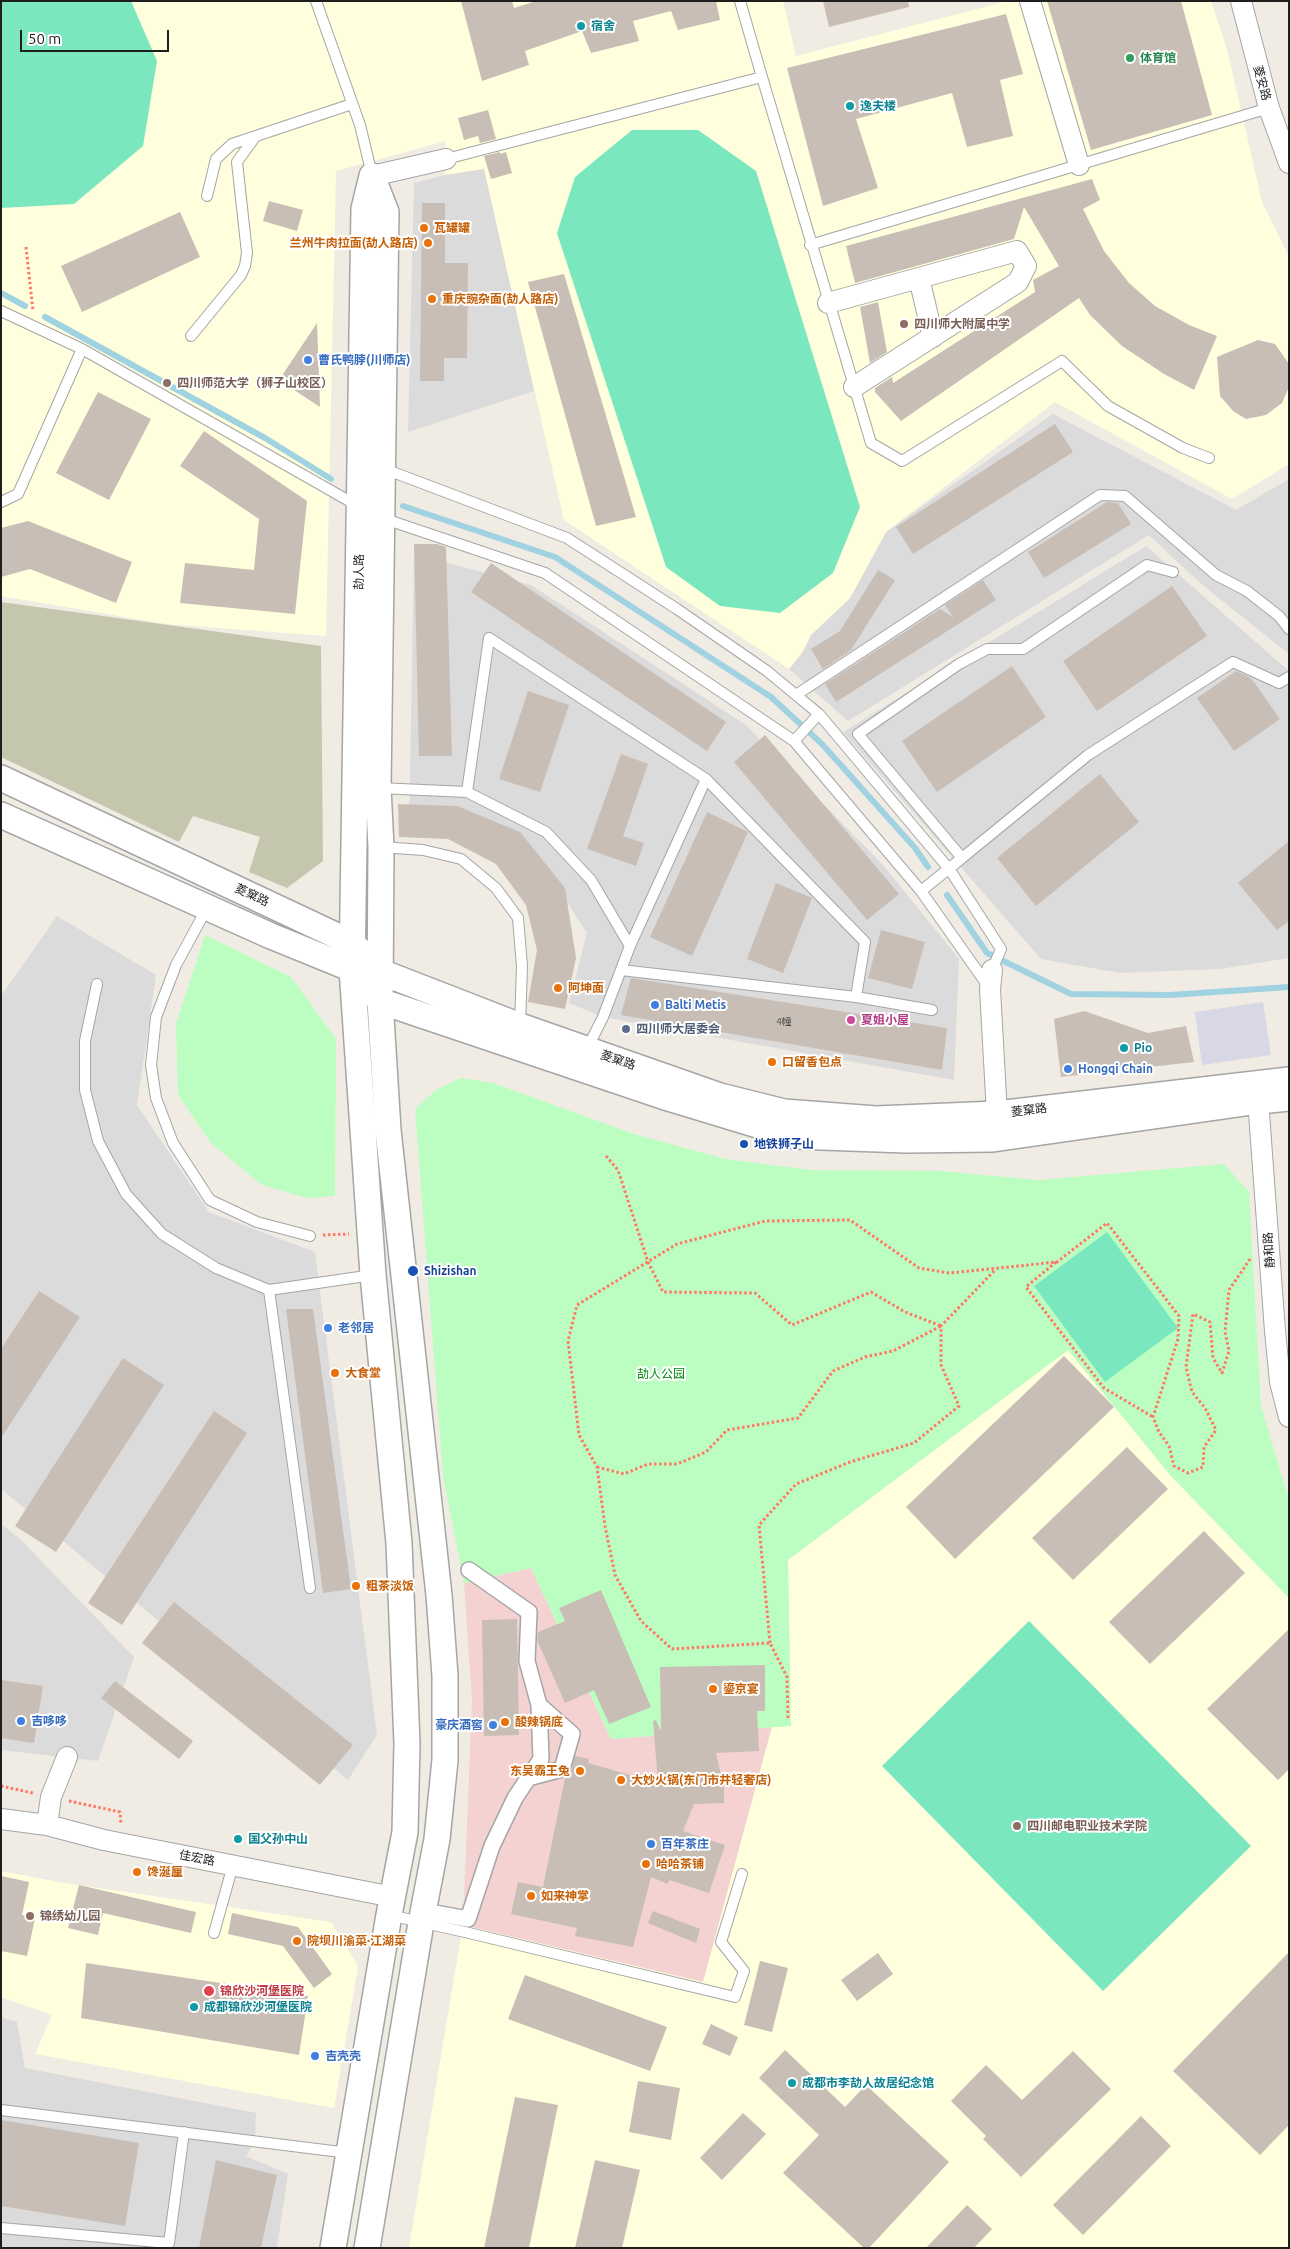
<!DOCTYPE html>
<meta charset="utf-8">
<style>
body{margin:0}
#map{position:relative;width:1290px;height:2249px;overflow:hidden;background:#f0ece3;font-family:Ubuntu,sans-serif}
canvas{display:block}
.frame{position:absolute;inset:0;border:2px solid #1e1e1e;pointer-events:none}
.scale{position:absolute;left:20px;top:30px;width:149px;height:22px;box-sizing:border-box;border:2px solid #1e1e1e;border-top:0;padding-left:6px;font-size:15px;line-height:18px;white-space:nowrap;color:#1e1e1e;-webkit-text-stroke:4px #fff;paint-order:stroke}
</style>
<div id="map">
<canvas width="1290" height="2249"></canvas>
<div class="frame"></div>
<div class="scale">50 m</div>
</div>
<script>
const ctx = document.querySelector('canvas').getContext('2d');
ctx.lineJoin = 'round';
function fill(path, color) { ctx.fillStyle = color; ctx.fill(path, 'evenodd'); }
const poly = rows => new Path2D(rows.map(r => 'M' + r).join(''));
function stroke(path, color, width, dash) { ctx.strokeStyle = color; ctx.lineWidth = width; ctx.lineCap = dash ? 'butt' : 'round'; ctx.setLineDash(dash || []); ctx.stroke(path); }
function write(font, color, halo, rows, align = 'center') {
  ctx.font = font + ' Ubuntu,"Noto Sans SC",sans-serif'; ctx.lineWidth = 4; ctx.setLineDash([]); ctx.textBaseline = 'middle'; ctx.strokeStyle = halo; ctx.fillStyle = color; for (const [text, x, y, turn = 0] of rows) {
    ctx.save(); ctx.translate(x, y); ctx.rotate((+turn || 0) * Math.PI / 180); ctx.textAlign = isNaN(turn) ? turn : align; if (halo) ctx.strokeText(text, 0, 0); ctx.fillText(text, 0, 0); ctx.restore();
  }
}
fill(poly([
 [484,168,534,391,408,432,414,183,445,175],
 [1053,414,1236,510,1289,479,1289,654,1200,583,1149,535,848,721,789,669,802,653,811,635,850,598,886,532],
 [1146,546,1289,671,1289,958,1220,969,1120,973,1041,959,843,732],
 [414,554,531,585,746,725,884,866,959,959,954,1080,603,1017,569,1003,587,933,553,880,486,841,409,832],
 [57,916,156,975,137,1105,209,1212,315,1252,377,1735,348,1780,1,1489,1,996],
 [1,1524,20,1539,134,1657,98,1761,1,1750],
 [1,2017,17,2022,25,2068,256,2113,255,2141,246,2156,288,2174,277,2248,1,2248]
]), '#dcdbdb');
fill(poly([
 [531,1568,611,1739,772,1727,703,1983,463,1925,472,1701,464,1583]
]), '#f3d2d1');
fill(poly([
 [1,1,783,1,796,56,1008,1,1211,1,1227,49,1262,202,1289,257,1289,464,1232,499,1055,402,886,532,850,598,811,635,802,653,789,669,564,520,484,169,445,175,446,141,336,171,326,636,166,624,1,596],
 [1068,1350,1171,1476,1289,1598,1289,2248,409,2248,463,1925,703,1982,772,1727,791,1726,788,1560],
 [1,1871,64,1883,331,1922,358,1966,334,2108,35,2054,52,2015,1,1997]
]), '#ffd');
fill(poly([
 [1,602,321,646,323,861,287,888,249,872,260,837,193,816,179,842,1,757]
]), '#c5c6ae');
fill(poly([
 [205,935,291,977,336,1039,335,1196,307,1198,262,1185,211,1143,178,1095,176,1024],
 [461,1078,493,1083,634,1134,725,1159,811,1170,940,1171,1038,1180,1224,1164,1249,1192,1261,1406,1289,1500,1289,1598,1171,1476,1068,1350,788,1560,791,1726,611,1739,531,1568,464,1583,443,1476,415,1109,436,1090]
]), '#bcfec2');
fill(poly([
 [1,1,131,1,157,61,143,146,74,204,1,208],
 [632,130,698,130,756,171,860,507,833,573,780,613,720,606,666,567,557,233,575,177],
 [1107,1232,1178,1328,1105,1382,1034,1286],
 [1029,1621,1251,1846,1103,1991,882,1766]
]), '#7ae7be');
fill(poly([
 [1263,1002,1271,1055,1202,1065,1195,1012]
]), '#d8d7e6');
stroke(poly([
 [1,293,25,306],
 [45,317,265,438,331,479],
 [403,506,555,557,771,697,822,744,915,848,928,867],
 [947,895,987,953,1071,994,1170,995,1289,987]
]), '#a0d2e2', 6);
fill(poly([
 [461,1,512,1,514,8,536,1,716,1,720,20,678,30,671,11,633,21,639,41,591,53,582,31,525,51,529,65,482,81],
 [823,1,908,1,909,7,829,27],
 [1047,1,1181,1,1212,115,1091,150],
 [1006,14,1023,74,1000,80,1013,136,967,147,952,93,856,119,878,188,823,206,787,68],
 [488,110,496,139,480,143,478,136,464,140,458,118],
 [500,152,500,154,506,152,512,173,491,179,484,156],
 [1092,179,1100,200,1083,209,1104,251,1129,283,1155,306,1189,325,1217,336,1194,390,1164,374,1122,346,1090,315,1079,298,901,421,875,392,875,388,892,377,893,383,1035,292,1033,280,1059,266,1024,207,1014,239,855,283,846,246],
 [269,201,303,210,297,231,263,221],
 [422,203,445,203,445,263,468,263,467,358,444,358,444,381,420,381],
 [180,212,200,257,82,312,61,266],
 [564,274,636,517,596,526,528,282],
 [878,302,887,352,870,363,860,307],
 [317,323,320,407,279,380],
 [1258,340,1275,344,1289,364,1289,387,1282,403,1266,415,1246,419,1233,411,1220,396,1217,357],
 [98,392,151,419,109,500,56,473],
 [1055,424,1073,452,913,554,896,527],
 [204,431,307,501,295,614,180,603,185,563,254,570,259,519,180,466],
 [1107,502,1118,503,1131,524,1044,578,1028,552],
 [28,521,132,562,116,603,30,569,1,577,1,528],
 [414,544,437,544,446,547,452,756,419,756],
 [491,563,726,722,707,751,471,592],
 [878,570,895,580,851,650,823,669,811,649,840,631],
 [983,580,996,600,836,702,825,684,940,609,953,617,945,605],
 [1172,586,1207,636,1097,711,1063,661],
 [1012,666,1046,717,937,792,902,741],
 [1236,671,1251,678,1280,719,1234,751,1197,698],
 [528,691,569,705,540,792,499,779],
 [765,735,899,894,867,920,734,762],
 [621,754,648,764,623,836,644,843,636,866,587,849],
 [1100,774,1139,822,1036,906,997,858],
 [398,804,457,806,520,832,565,888,576,958,565,1009,528,1002,537,950,526,905,496,864,448,839,399,837],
 [707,812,748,832,692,956,650,937],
 [1289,841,1289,921,1277,930,1238,883],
 [776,883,812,898,783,973,747,959],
 [881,930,925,942,912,989,868,978],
 [631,978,947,1028,942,1070,621,1015],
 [1084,1011,1148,1033,1186,1026,1194,1062,1061,1077,1054,1019],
 [39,1291,80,1317,1,1438,1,1349],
 [286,1309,313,1309,351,1589,323,1593],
 [1064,1356,1114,1407,955,1559,906,1507],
 [123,1358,164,1385,56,1552,15,1526],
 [214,1411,247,1433,122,1625,88,1603],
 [1127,1447,1168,1489,1073,1580,1032,1538],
 [1204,1531,1245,1573,1150,1664,1109,1622],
 [601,1590,651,1707,609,1724,594,1690,565,1703,537,1640,538,1632,565,1621,559,1608],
 [174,1602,353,1745,320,1785,142,1643],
 [517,1619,519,1735,484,1736,482,1620],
 [1289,1629,1289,1769,1278,1780,1207,1709],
 [765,1665,765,1711,757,1711,759,1751,716,1753,724,1788,724,1803,694,1804,683,1831,725,1845,709,1893,669,1880,668,1884,651,1877,633,1947,575,1936,577,1928,511,1914,518,1882,543,1887,565,1778,571,1772,575,1756,589,1759,588,1763,658,1783,653,1721,656,1720,661,1731,660,1667],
 [1,1680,43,1686,34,1743,1,1738],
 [115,1681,193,1741,179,1759,101,1698],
 [1,1876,29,1882,22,1915,35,1918,27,1956,1,1951],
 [79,1885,196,1912,191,1933,103,1913,98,1935,68,1928],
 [653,1911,700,1929,696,1943,648,1923],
 [232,1913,298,1927,332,1974,314,1988,283,1946,228,1934],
 [1289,1952,1289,2125,1260,2155,1173,2071],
 [878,1953,893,1974,857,2001,841,1980],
 [760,1961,788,1968,772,2032,744,2025],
 [86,1963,308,1996,299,2055,81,2018],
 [525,1975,667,2027,650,2071,508,2019],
 [711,2024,738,2037,730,2056,702,2044],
 [785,2050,845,2107,866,2085,949,2162,869,2248,864,2248,783,2173,819,2135,759,2078],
 [1073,2051,1111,2089,1021,2177,983,2139,986,2136,951,2101,986,2065,1022,2100],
 [638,2081,680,2088,671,2140,629,2132],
 [515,2097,558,2105,529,2248,484,2248],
 [743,2113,766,2134,722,2180,700,2158],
 [1141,2116,1171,2146,1083,2235,1053,2205],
 [1,2120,139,2143,125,2226,1,2206],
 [216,2160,277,2175,261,2248,199,2248],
 [595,2160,640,2170,622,2248,575,2248],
 [967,2205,992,2229,974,2248,926,2248]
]), '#c8beb6');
const service = poly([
 [316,1,360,125,372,175],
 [740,1,762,77],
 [446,159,762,77,871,443,902,461,1062,361,1108,406,1183,448,1209,458],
 [207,196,216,159,232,144,352,104],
 [810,245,1269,108],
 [1,311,82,349,358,506],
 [191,336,241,275,245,266,247,253,237,162,255,137],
 [382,468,567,538,677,609,767,671,796,695,819,714,950,870,1001,949,992,970],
 [1,502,18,494,82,349],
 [382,518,545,573,794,741,921,891],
 [1173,572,1147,565,1023,649,987,649,959,664,858,734,962,858,1088,755,1233,662,1279,683,1289,677],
 [796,695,1100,495,1125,496,1216,575,1247,591,1279,616,1289,629],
 [794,741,819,714],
 [378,788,467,792,546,832,591,880,630,946],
 [467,792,489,638,706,779,865,942,856,997],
 [381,847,423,850,461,859,496,888,518,918,522,966,520,1025],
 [962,858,921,891,988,986],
 [207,908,176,965,156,1017,151,1065,156,1098,173,1143,210,1200,257,1222,310,1236],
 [621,970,856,997,932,1010],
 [97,984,85,1041,85,1090,98,1141,126,1194,162,1234,216,1268,269,1290],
 [587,1049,603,1017,630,946,706,779],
 [310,1588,269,1290,373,1275],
 [389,1915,465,1932,735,1997,744,1971,721,1942,742,1874],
 [214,1933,233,1865],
 [1,2110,349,2153],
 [1,2228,169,2243,184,2132]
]);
const pedestrian = poly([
 [528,1778,562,1769,572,1734,539,1705],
 [424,1911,468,1919,492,1846,515,1798,541,1759,539,1705,527,1661,529,1612,469,1570]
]);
const minor = poly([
 [1030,1,1079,165],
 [1241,1,1269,108,1289,163],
 [372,176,446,159],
 [919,278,933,337],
 [828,303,1017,251,1026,266,1018,282,854,387],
 [992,970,990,989,997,1114],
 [1257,1086,1275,1331,1280,1382,1289,1417],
 [1,1819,47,1825,104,1840,393,1897],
 [47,1825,51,1797,67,1757]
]);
const tertiary = poly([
 [1,778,352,943,381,972,520,1026,720,1096,784,1112,876,1119,997,1114,1289,1080],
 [1,815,271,936,352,969,380,1001,662,1096,794,1136,906,1140,993,1139,1259,1101,1289,1098],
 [333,2248,389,1915,405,1832,407,1744,399,1543,373,1275,352,969,364,209,372,176],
 [367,2248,421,1923,437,1839,445,1760,445,1676,439,1595,388,1130,380,1001,381,847,378,788,386,212,372,176]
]);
stroke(service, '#a5a5a5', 12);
stroke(pedestrian, '#a5a5a5', 18);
stroke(minor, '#a5a5a5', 22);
stroke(tertiary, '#a5a5a5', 28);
stroke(poly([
 [26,247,33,311],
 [606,1156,618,1170,648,1262,663,1292,755,1293,792,1325,871,1292,905,1312,941,1326],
 [323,1235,349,1234],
 [1056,1262,1026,1287,1104,1388,1153,1417],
 [597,1467,624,1474,648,1464,677,1464,706,1452,727,1430,798,1418,833,1371,865,1357,893,1351,941,1326],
 [770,1643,759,1525,796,1484,850,1462,914,1443,959,1406,941,1365,941,1326,996,1269],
 [788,1718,787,1677,770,1643,672,1649,641,1621,615,1575,605,1526,597,1467,579,1435,568,1341,577,1305,677,1244,765,1221,850,1220,919,1268,949,1273,1057,1262,1107,1223,1179,1316,1178,1339,1153,1417,1159,1432,1169,1446,1174,1466,1188,1473,1203,1467,1204,1447,1216,1430,1205,1408,1192,1392,1186,1367,1193,1314,1210,1322,1213,1358,1222,1373,1229,1351,1225,1332,1229,1290,1250,1259],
 [1,1786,33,1793],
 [69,1801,120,1812,121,1823]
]), '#ff7765', 3, [2.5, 2.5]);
stroke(service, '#fff', 10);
stroke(pedestrian, '#fff', 15);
stroke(minor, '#fff', 20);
stroke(tertiary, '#fff', 25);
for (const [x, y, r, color] of [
 [581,26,5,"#0f9aa8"],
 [1130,58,5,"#2e9e5b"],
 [850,106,5,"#0f9aa8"],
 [424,228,5,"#e8710a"],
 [428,243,5,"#e8710a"],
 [432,299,5,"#e8710a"],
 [904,324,5,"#8d6e63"],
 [308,360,5,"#3f7fe0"],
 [167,383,5,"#8d6e63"],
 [558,988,5,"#e8710a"],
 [655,1005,5,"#3f7fe0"],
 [851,1020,5,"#d1479c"],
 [626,1029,5,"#5c6f8a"],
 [1124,1048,5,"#0f9aa8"],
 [772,1062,5,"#e8710a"],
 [1068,1069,5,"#3f7fe0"],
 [744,1144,5,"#1a4fb4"],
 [413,1271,6,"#1a4fb4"],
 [328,1328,5,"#3f7fe0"],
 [335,1373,5,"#e8710a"],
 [356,1586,5,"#e8710a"],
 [713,1689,5,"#e8710a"],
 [21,1721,5,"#3f7fe0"],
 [505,1722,5,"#e8710a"],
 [493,1725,5,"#3f7fe0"],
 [580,1771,5,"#e8710a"],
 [621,1780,5,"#e8710a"],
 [1017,1826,5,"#8d6e63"],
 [238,1839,5,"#0f9aa8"],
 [651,1844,5,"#3f7fe0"],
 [646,1864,5,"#e8710a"],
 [137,1872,5,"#e8710a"],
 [531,1896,5,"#e8710a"],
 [30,1916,5,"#8d6e63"],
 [297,1941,5,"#e8710a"],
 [209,1991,6,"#e0444e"],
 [194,2007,5,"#0f9aa8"],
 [315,2056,5,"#3f7fe0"],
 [792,2083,5,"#0f9aa8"]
]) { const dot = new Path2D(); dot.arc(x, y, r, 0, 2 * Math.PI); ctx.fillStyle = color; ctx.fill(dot); stroke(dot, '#fff', 2); }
write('10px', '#484644', null, [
 ["4幢",784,1022]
]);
write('bold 12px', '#0d838f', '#fff', [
 ["宿舍",591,26],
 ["逸夫楼",860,106],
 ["Pio",1134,1048],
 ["国父孙中山",248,1839],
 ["成都锦欣沙河堡医院",204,2007],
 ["成都市李劼人故居纪念馆",802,2083]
], 'left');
write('bold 12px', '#27864d', '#fff', [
 ["体育馆",1140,58]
], 'left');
write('12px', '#1e1e1e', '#fff', [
 ["菱安路",1262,83,75],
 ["劼人路",359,572,-89],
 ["菱窠路",252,895,25],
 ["菱窠路",618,1060,19],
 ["菱窠路",1029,1110,-7],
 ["静和路",1269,1250,-94],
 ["佳宏路",197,1858,11]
]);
write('bold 12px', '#c56008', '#fff', [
 ["瓦罐罐",434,228],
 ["兰州牛肉拉面(劼人路店)",418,243,"right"],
 ["重庆豌杂面(劼人路店)",442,299],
 ["阿坤面",568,988],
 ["口留香包点",782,1062],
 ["大食堂",345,1373],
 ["粗茶淡饭",366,1586],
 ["鎏京宴",723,1689],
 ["酸辣锅底",515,1722],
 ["东吴霸王兔",570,1771,"right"],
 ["大妙火锅(东门市井轻奢店)",631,1780],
 ["哈哈茶铺",656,1864],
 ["馋涎厘",147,1872],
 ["如来神掌",541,1896],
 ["院坝川渝菜·江湖菜",307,1941]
], 'left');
write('bold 12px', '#785e54', '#fff', [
 ["四川师大附属中学",914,324],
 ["四川师范大学（狮子山校区）",177,383],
 ["四川邮电职业技术学院",1027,1826],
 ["锦绣幼儿园",40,1916]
], 'left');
write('bold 12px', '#366cbe', '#fff', [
 ["曹氏鸭脖(川师店)",318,360],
 ["Balti Metis",665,1005],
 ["Hongqi Chain",1078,1069],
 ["老邻居",338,1328],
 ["吉哆哆",31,1721],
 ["豪庆酒窖",483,1725,"right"],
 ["百年茶庄",661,1844],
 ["吉壳壳",325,2056]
], 'left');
write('bold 12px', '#b23c85', '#fff', [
 ["夏姐小屋",861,1020]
], 'left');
write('bold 12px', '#4e5e75', '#fff', [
 ["四川师大居委会",636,1029]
], 'left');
write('bold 12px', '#164399', '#fff', [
 ["地铁狮子山",754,1144],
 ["Shizishan",424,1271]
], 'left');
write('12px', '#01870e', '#fff', [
 ["劼人公园",661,1374]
]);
write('bold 12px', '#be3a42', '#fff', [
 ["锦欣沙河堡医院",220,1991]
], 'left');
</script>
